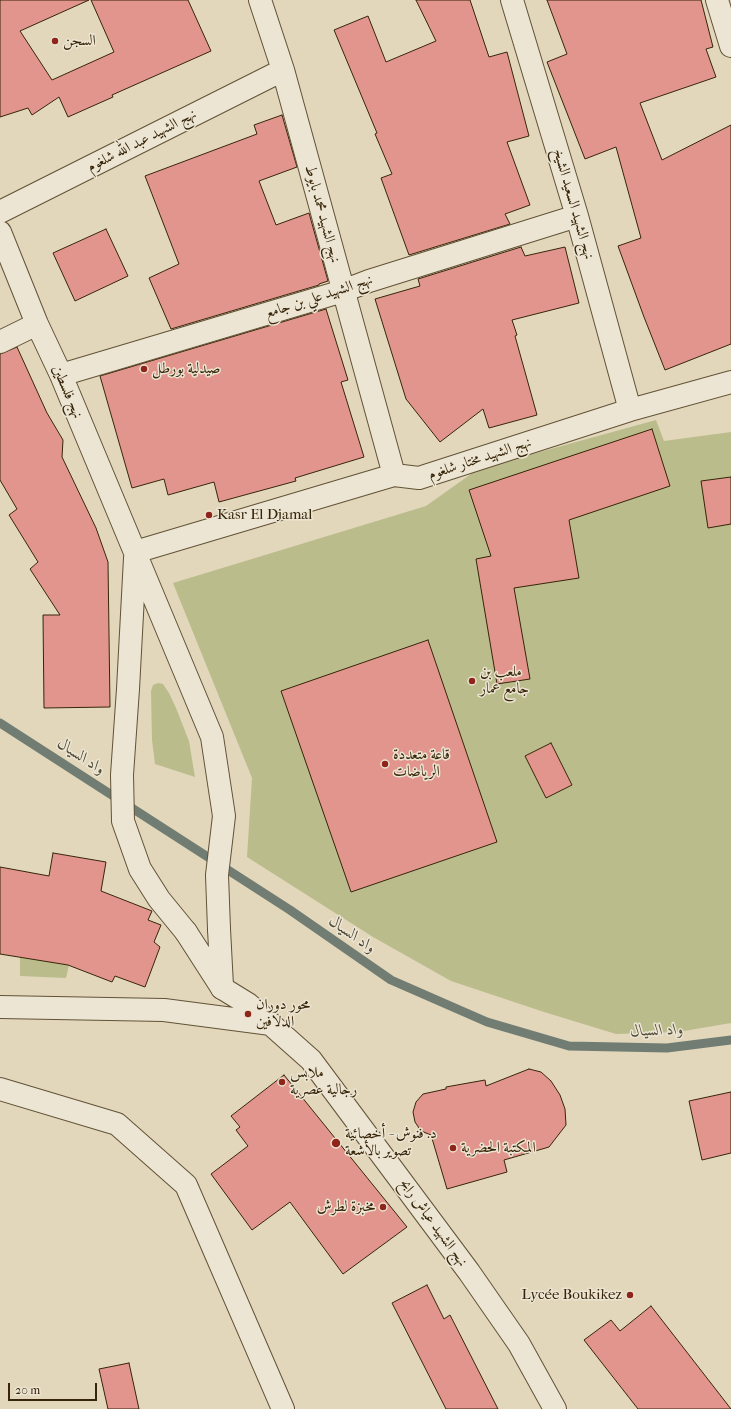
<!DOCTYPE html>
<meta charset="utf-8">
<style>
body{margin:0}
#map{position:relative;width:731px;height:1409px;overflow:hidden;background:#e2d7bb;font-family:"IM FELL French Canon",serif}
canvas{display:block}
.scale{position:absolute;left:8px;top:1383px;width:89px;height:18px;box-sizing:border-box;border:2px solid #372509;border-top:0;padding-left:5px;font-size:12px;line-height:14px;white-space:nowrap;color:#372509;-webkit-text-stroke:3px #ece5d3;paint-order:stroke}
</style>
<div id="map">
<canvas width="731" height="1409"></canvas>
<div class="scale">20 m</div>
</div>
<script>
const ctx = document.querySelector('canvas').getContext('2d');
ctx.lineJoin = 'round';
function fill(path, color) { ctx.fillStyle = color; ctx.fill(path, 'evenodd'); }
const poly = rows => new Path2D(rows.map(r => 'M' + r).join(''));
function stroke(path, color, width, dash) { ctx.strokeStyle = color; ctx.lineWidth = width; ctx.lineCap = dash ? 'butt' : 'round'; ctx.setLineDash(dash || []); ctx.stroke(path); }
function write(font, color, halo, rows, align = 'center') {
  ctx.font = font + ' "IM FELL French Canon",Amiri,serif'; ctx.lineWidth = 3; ctx.setLineDash([]); ctx.textBaseline = 'middle'; ctx.strokeStyle = halo; ctx.fillStyle = color; for (const [text, x, y, turn = 0] of rows) {
    ctx.save(); ctx.translate(x, y); ctx.rotate((+turn || 0) * Math.PI / 180); ctx.textAlign = isNaN(turn) ? turn : align; if (halo) ctx.strokeText(text, 0, 0); ctx.fillText(text, 0, 0); ctx.restore();
  }
}
fill(poly([
 [656,420,664,441,731,432,731,1023,678,1032,616,1034,544,1012,451,981,373,937,247,857,252,778,173,583,426,506,478,469],
 [158,683,163,684,169,693,176,708,189,741,195,777,155,764,152,740,151,691,153,685],
 [20,957,69,965,66,978,20,976]
]), '#bbbc8b');
stroke(poly([
 [0,723,290,910,391,980,487,1022,569,1046,667,1048,731,1040]
]), '#717d72', 9);
const building = poly([
 [0,0,89,0,20,31,52,80,114,52,91,0,188,0,211,51,112,95,113,97,68,117,59,97,32,115,28,108,0,117,0,0],
 [416,0,470,0,489,57,507,52,529,136,507,142,530,205,505,214,510,224,409,255,381,178,392,174,375,134,377,133,334,30,368,16,386,62,436,41,416,0],
 [547,0,701,0,713,47,706,49,716,77,640,103,662,160,731,125,731,344,665,370,644,317,618,246,641,238,616,147,585,159,547,62,567,54,547,0],
 [282,115,297,167,259,181,276,225,309,213,328,281,319,284,319,285,171,329,149,278,179,264,145,176,257,134,254,125,282,115],
 [106,229,128,276,75,301,53,253,106,229],
 [521,247,525,256,565,247,579,303,512,320,517,335,515,336,537,415,489,428,483,409,440,442,406,399,375,299,420,286,418,279,521,247],
 [326,309,348,380,341,382,364,457,295,478,296,481,219,502,214,482,168,495,164,479,132,488,100,376,326,309],
 [17,347,47,413,63,440,62,457,96,528,108,562,110,707,44,708,43,615,60,615,30,569,38,562,9,515,17,509,0,480,0,354,17,347],
 [652,429,670,486,569,520,579,578,514,588,530,679,497,684,476,559,491,556,469,490,652,429],
 [731,477,731,524,708,528,701,481,731,477],
 [428,640,497,842,351,892,281,691,428,640],
 [551,743,572,785,546,798,525,756,551,743],
 [53,853,106,862,101,891,152,911,148,920,161,925,154,942,160,947,145,987,115,976,112,982,68,965,0,954,0,867,49,876,53,853],
 [529,1069,541,1072,551,1081,560,1095,565,1109,566,1125,549,1147,504,1160,507,1172,447,1189,431,1135,421,1131,415,1122,413,1112,416,1102,423,1094,446,1089,446,1087,485,1080,486,1086,529,1069],
 [284,1075,407,1227,343,1274,290,1202,252,1230,211,1174,248,1146,236,1130,240,1127,231,1116,284,1075],
 [731,1092,731,1153,702,1160,689,1101,731,1092],
 [427,1285,444,1319,450,1315,498,1409,446,1409,392,1303,427,1285],
 [651,1306,731,1409,638,1409,584,1340,611,1320,620,1331,651,1306],
 [129,1363,139,1409,108,1409,99,1369,129,1363]
]);
fill(building, '#e1958c');
stroke(building, '#372509', 1);
const minor = poly([
 [260,0,283,70,394,475],
 [512,0,577,216,630,410],
 [717,0,731,46],
 [0,212,283,70],
 [0,232,37,324,61,375,212,737,224,816,217,875,219,929],
 [0,342,37,324],
 [61,375,343,291,369,281,577,216],
 [135,552,394,475,419,478,630,410,731,382],
 [135,558,128,689,122,775,123,821,140,869,159,899,186,932],
 [222,988,248,1004,311,1060,469,1272,519,1344,555,1409],
 [0,1007,164,1010,271,1024],
 [0,1089,117,1124,186,1185,283,1409]
]);
const tertiary = poly([
 [219,929,222,986],
 [186,932,222,988]
]);
stroke(minor, '#625236', 24);
stroke(tertiary, '#625236', 24);
stroke(minor, '#ece5d3', 22);
stroke(tertiary, '#ece5d3', 22);
for (const [x, y, r, color] of [
 [55,41,4,"#8f2418"],
 [144,369,4,"#8f2418"],
 [209,515,4,"#8f2418"],
 [472,681,4,"#8f2418"],
 [385,764,4,"#8f2418"],
 [248,1014,4,"#8f2418"],
 [282,1082,4,"#8f2418"],
 [336,1143,5,"#8f2418"],
 [453,1148,4,"#8f2418"],
 [383,1207,4,"#8f2418"],
 [630,1295,4,"#8f2418"]
]) { const dot = new Path2D(); dot.arc(x, y, r, 0, 2 * Math.PI); ctx.fillStyle = color; ctx.fill(dot); stroke(dot, '#ece5d3', 1.5); }
write('15px', '#372509', '#ece5d3', [
 ["السجن",63,41],
 ["صيدلية بورطل",152,369],
 ["Kasr El Djamal",217,515],
 ["ملعب بن",480,672],
 ["جامع عمار",480,689],
 ["قاعة متعددة",393,755],
 ["الرياضات",393,772],
 ["محور دوران",256,1005],
 ["الدلافين",256,1022],
 ["ملابس",290,1073],
 ["رجالية عصرية",290,1090],
 ["د. فنوش - أخصائية",345,1134],
 ["تصوير بالأشعة",345,1151],
 ["المكتبة الحضرية",461,1148],
 ["مخبزة لطرش",375,1207,"right"],
 ["Lycée Boukikez",622,1295,"right"]
], 'left');
write('15px', '#372509', '#ece5d3', [
 ["نهج الشهيد عبد الله شلغوم",142,141,-27],
 ["نهج الشهيد السعيد الشيخ",573,204,74],
 ["نهج الشهيد محمد بايوط",322,214,75],
 ["نهج الشهيد علي بن جامع",319,297,-18],
 ["نهج فلسطين",67,392,67],
 ["نهج الشهيد مختار شلغوم",480,459,-18],
 ["نهج الشهيد عياش رابح",433,1223,54]
]);
write('italic 16px', '#4f4a35', '#ece5d3', [
 ["واد السيال",81,757,33],
 ["واد السيال",352,935,35],
 ["واد السيال",657,1031,-2]
]);
</script>
